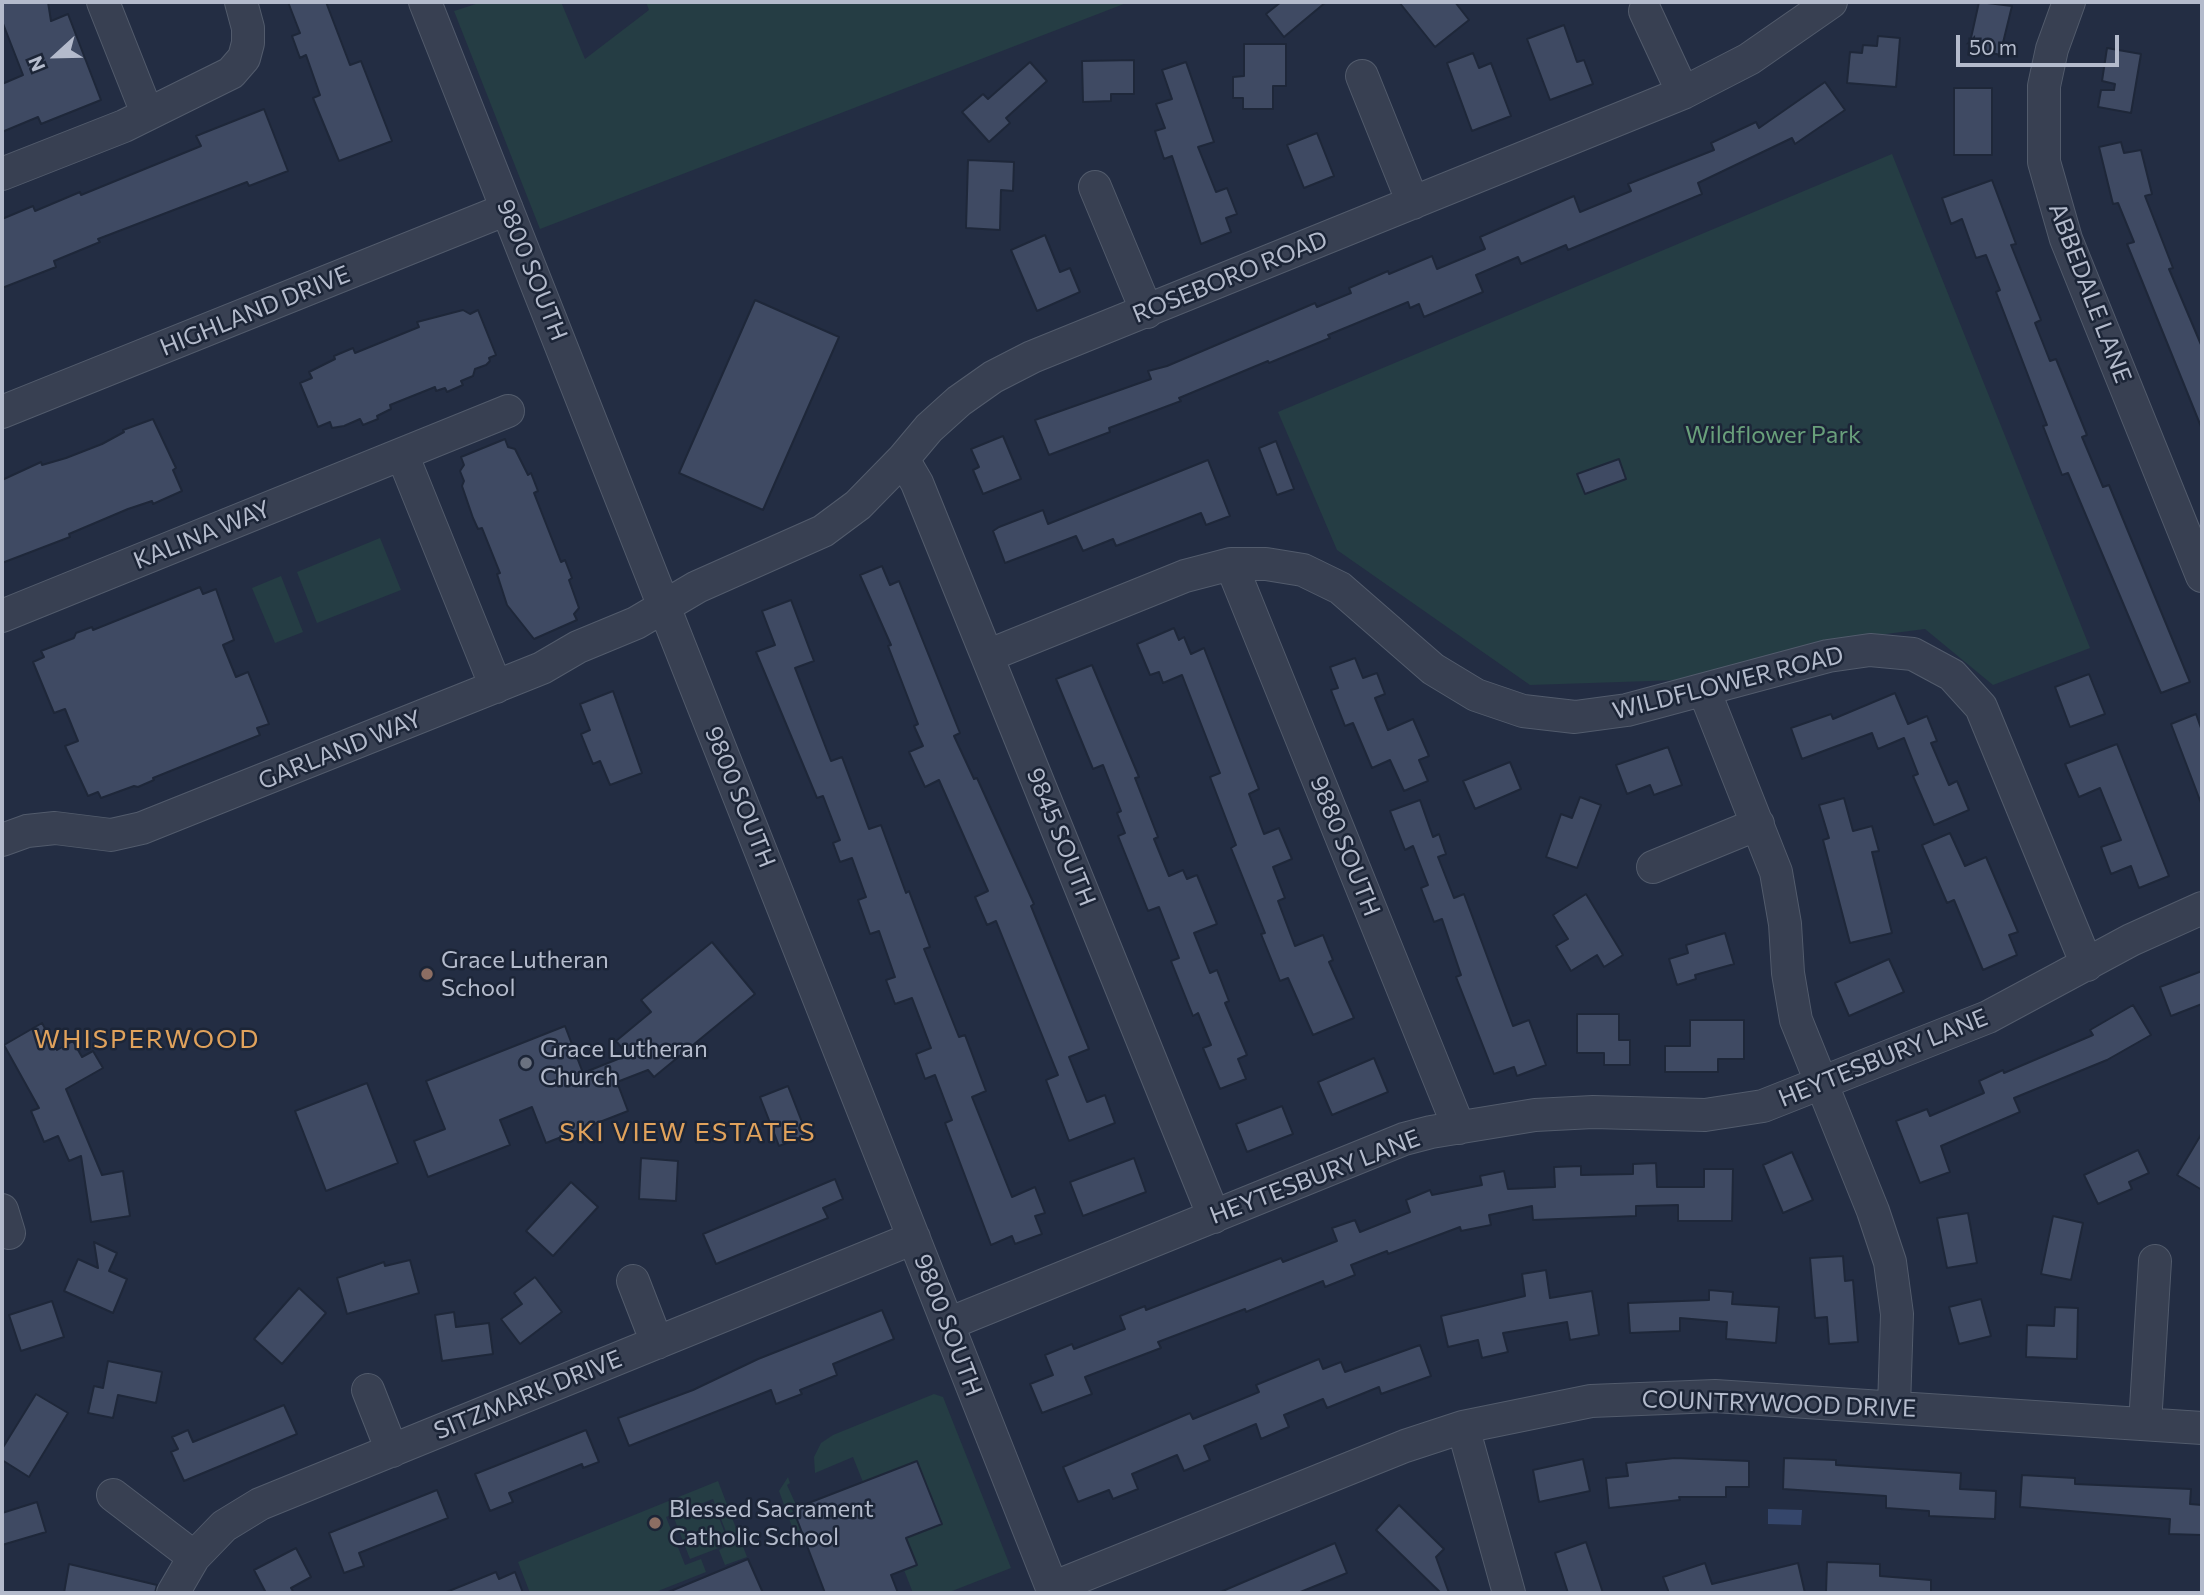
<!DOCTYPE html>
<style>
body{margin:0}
#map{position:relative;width:2204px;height:1595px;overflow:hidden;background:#232d43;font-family:Commissioner,sans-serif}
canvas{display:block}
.frame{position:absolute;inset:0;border:4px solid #b4bbcc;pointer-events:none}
.north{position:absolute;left:21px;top:21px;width:70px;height:70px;-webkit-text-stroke:5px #1c2537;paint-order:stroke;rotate:248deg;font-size:19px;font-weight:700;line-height:28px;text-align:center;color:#b4bbcc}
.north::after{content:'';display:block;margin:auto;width:24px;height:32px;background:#b4bbcc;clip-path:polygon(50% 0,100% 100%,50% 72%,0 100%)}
.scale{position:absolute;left:1956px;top:35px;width:163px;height:32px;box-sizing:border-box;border:4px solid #b4bbcc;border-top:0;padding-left:9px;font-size:21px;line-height:24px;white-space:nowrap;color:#b4bbcc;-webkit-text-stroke:5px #1c2537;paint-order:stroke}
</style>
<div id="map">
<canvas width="2204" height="1595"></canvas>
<div class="frame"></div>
<div class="north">N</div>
<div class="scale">50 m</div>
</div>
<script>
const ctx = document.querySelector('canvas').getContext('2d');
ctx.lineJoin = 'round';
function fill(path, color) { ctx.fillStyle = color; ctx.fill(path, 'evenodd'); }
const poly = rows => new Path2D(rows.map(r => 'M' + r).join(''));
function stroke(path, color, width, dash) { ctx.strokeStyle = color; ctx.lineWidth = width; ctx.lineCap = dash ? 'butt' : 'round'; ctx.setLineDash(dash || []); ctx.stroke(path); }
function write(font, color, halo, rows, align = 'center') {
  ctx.font = font + ' Commissioner,sans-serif'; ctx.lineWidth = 5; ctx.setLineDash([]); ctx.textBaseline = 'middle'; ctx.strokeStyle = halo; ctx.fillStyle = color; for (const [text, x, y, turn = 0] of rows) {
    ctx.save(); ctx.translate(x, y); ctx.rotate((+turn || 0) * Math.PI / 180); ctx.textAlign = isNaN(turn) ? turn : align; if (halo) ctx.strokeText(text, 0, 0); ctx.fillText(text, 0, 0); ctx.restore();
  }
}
fill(poly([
 [482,2,561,2,585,59,649,10,646,2,1129,2,540,229,454,11],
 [1892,154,2090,648,1993,685,1925,629,1816,643,1680,680,1530,685,1337,550,1278,412],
 [380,538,401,590,317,623,297,572],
 [281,576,303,632,275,643,252,588],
 [934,1394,943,1397,1011,1568,947,1593,913,1593,904,1570,917,1565,906,1538,942,1523,917,1461,863,1482,853,1457,815,1473,814,1457,821,1443,833,1435],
 [788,1477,790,1483,787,1485,797,1507,793,1510,805,1540,798,1543,779,1491],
 [718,1481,747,1557,725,1565,719,1550,731,1544,713,1499,666,1517,685,1565,701,1559,706,1572,653,1593,530,1593,518,1562],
 [713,1502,729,1544,690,1559,674,1518]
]), '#253d44');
fill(poly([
 [1768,1509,1802,1510,1801,1525,1768,1524]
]), '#35466b');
const building = poly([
 [2,2,48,2,51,21,68,14,101,100,41,124,38,117,2,132,2,84,23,75,2,21,2,2],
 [288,2,326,2,350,65,361,61,392,141,339,161,313,98,320,95,306,55,300,58,292,36,300,33,288,2],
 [1281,2,1326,2,1284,37,1266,14,1281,2],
 [1399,2,1455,2,1469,20,1435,47,1399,2],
 [1979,2,2012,6,2000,55,1969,47,1979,2],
 [1564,25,1577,62,1584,60,1593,84,1550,100,1527,39,1564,25],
 [1878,36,1900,38,1896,87,1847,83,1850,52,1862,53,1863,45,1877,46,1878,36],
 [1244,44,1286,44,1286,86,1273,86,1273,109,1243,109,1243,98,1233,98,1233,77,1244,76,1244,44],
 [2107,48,2141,54,2131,113,2098,107,2101,90,2114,90,2115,84,2102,81,2107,48],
 [1473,53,1479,68,1491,63,1511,116,1472,131,1447,63,1473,53],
 [1134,60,1134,94,1111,94,1111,101,1083,102,1082,61,1134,60],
 [1030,62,1047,81,1006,118,1010,123,989,142,962,112,983,94,988,99,1030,62],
 [1186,62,1214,142,1198,147,1216,192,1227,188,1237,214,1226,218,1231,232,1201,244,1172,156,1164,159,1155,131,1165,128,1156,104,1172,99,1162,70,1186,62],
 [1825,82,1845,110,1795,144,1792,138,1698,183,1702,194,1568,250,1566,245,1521,264,1518,257,1476,275,1483,292,1424,317,1419,304,1410,308,1408,302,1328,335,1330,338,1269,363,1268,361,1179,398,1181,401,1109,428,1110,432,1049,455,1035,420,1151,379,1148,371,1167,366,1315,303,1317,307,1351,293,1349,288,1388,271,1389,274,1432,256,1437,269,1485,249,1480,237,1574,196,1580,212,1631,191,1628,184,1714,150,1711,143,1756,122,1759,128,1825,82],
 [1954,88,1992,88,1992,155,1954,155,1954,88],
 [264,109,288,171,249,186,247,182,98,239,100,242,54,261,56,267,2,288,2,219,33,206,35,211,80,192,81,195,201,146,196,136,264,109],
 [1317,133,1334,176,1304,188,1287,145,1317,133],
 [2121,142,2124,153,2141,150,2152,194,2145,196,2173,268,2169,269,2202,347,2202,429,2127,244,2134,242,2118,203,2113,204,2099,147,2121,142],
 [968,160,1014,162,1013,191,1001,190,1000,230,966,228,968,160],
 [1992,180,2016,244,2011,245,2041,320,2035,323,2050,361,2056,359,2087,435,2082,437,2103,487,2109,485,2190,682,2161,693,2068,473,2062,475,2043,426,2047,425,1996,292,2000,290,1986,255,1976,258,1962,219,1951,224,1942,198,1992,180],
 [1045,235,1060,272,1070,268,1080,292,1037,311,1011,250,1045,235],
 [755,300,839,337,763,510,679,473,755,300],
 [463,310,470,314,478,310,496,355,489,358,490,361,486,365,475,369,473,376,461,381,463,385,447,392,445,388,436,391,435,387,390,405,391,409,377,416,378,419,363,425,360,419,344,426,332,428,330,422,318,427,300,383,312,378,309,372,335,359,334,356,353,348,355,353,419,327,417,322,463,310],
 [153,419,176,468,173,470,182,491,153,504,152,501,128,509,69,534,70,537,2,563,2,480,41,462,42,465,66,458,102,444,124,432,123,430,153,419],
 [1003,436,1021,479,983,494,973,470,979,467,971,449,1003,436],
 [505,439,508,447,515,449,528,475,531,473,538,491,534,493,561,562,565,560,572,578,569,580,579,608,574,614,577,620,534,639,507,605,497,574,500,573,482,528,478,529,473,518,462,486,464,481,460,471,464,465,461,457,505,439],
 [1276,441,1294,489,1277,495,1259,448,1276,441],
 [1619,459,1626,479,1585,494,1577,474,1619,459],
 [1208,460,1230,516,1206,525,1201,513,1116,546,1113,539,1083,551,1076,536,1005,563,993,531,999,527,1043,510,1048,524,1208,460],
 [882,566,890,585,899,581,960,733,954,736,974,779,977,778,1034,904,1031,906,1089,1049,1069,1057,1087,1102,1105,1095,1115,1123,1069,1141,1046,1080,1058,1075,996,921,987,925,975,897,988,891,939,780,925,787,909,752,923,746,914,726,918,724,888,646,891,645,860,575,882,566],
 [200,587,203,594,216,589,234,640,223,645,236,677,248,672,269,724,257,728,260,735,153,778,154,780,138,787,134,786,101,798,98,792,88,796,65,746,78,741,65,709,54,713,33,662,44,657,41,651,74,638,76,633,92,627,93,630,200,587],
 [791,600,814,661,795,668,831,761,842,757,869,829,881,825,906,893,909,891,930,947,924,949,959,1037,965,1035,986,1091,972,1097,1012,1197,1035,1187,1045,1213,1035,1216,1042,1234,1015,1244,1012,1236,991,1245,945,1123,952,1120,935,1075,925,1079,916,1054,931,1048,912,998,895,1004,886,980,895,977,879,931,870,934,858,900,866,897,852,858,840,862,833,843,840,840,823,796,817,798,756,652,775,645,762,611,791,600],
 [1174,628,1179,640,1184,637,1191,654,1204,648,1259,789,1249,794,1264,834,1279,828,1292,859,1273,867,1285,898,1278,901,1295,946,1323,935,1333,960,1329,962,1354,1018,1313,1035,1288,978,1280,981,1261,934,1265,933,1231,848,1236,845,1210,777,1220,773,1182,675,1163,683,1159,672,1150,675,1137,644,1174,628],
 [1355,658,1363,678,1377,673,1385,694,1375,698,1388,730,1413,719,1429,756,1419,760,1428,781,1404,791,1390,760,1372,768,1353,723,1345,726,1331,690,1338,688,1330,667,1355,658],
 [1092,665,1139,777,1135,778,1158,837,1154,839,1169,876,1183,870,1187,879,1197,875,1217,924,1194,933,1210,973,1217,970,1229,1001,1225,1003,1247,1055,1238,1059,1246,1079,1220,1089,1203,1048,1211,1045,1198,1013,1193,1016,1171,961,1179,958,1159,907,1148,911,1118,836,1125,833,1117,813,1121,811,1103,765,1093,769,1056,679,1092,665],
 [2089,674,2105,714,2070,727,2055,687,2089,674],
 [613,691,642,773,610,785,600,761,593,764,581,734,590,730,580,704,613,691],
 [1895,693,1908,724,1927,716,1937,741,1931,743,1949,785,1957,781,1969,810,1934,825,1913,776,1918,774,1904,738,1878,749,1872,733,1802,759,1791,728,1831,714,1833,719,1895,693],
 [2196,714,2202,731,2201,803,2171,724,2196,714],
 [2117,744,2169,876,2139,888,2131,866,2111,874,2101,847,2121,840,2100,788,2079,797,2065,764,2117,744],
 [1668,747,1682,785,1654,795,1650,785,1627,794,1616,765,1668,747],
 [1510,762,1521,789,1475,809,1463,781,1510,762],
 [1580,797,1601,805,1577,868,1546,857,1561,814,1572,818,1580,797],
 [1844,798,1853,831,1872,826,1879,851,1872,852,1892,933,1850,943,1823,840,1829,838,1819,805,1844,798],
 [1420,800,1433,837,1439,834,1446,854,1438,857,1454,898,1464,894,1513,1026,1529,1020,1546,1065,1517,1076,1514,1067,1494,1074,1456,977,1461,975,1442,919,1434,922,1421,888,1428,885,1413,846,1405,850,1390,811,1420,800],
 [1950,833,1965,866,1986,857,2018,932,2009,935,2017,955,1983,970,1954,900,1947,903,1922,845,1950,833],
 [1586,894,1623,955,1604,967,1597,955,1571,971,1556,946,1568,939,1553,915,1586,894],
 [1725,933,1734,964,1695,975,1696,979,1677,985,1669,959,1688,953,1686,945,1725,933],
 [712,942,755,994,654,1077,648,1070,617,1082,628,1111,546,1143,532,1107,500,1120,510,1145,428,1177,414,1141,445,1129,426,1081,565,1026,583,1073,628,1055,616,1041,651,1012,641,1000,712,942],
 [1889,959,1904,992,1849,1016,1835,983,1889,959],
 [2202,971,2202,1004,2171,1016,2160,987,2202,971],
 [2133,1005,2151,1035,2107,1060,2014,1098,2020,1112,1941,1146,1950,1172,1920,1183,1896,1121,1927,1109,1930,1116,1984,1093,1979,1081,2003,1070,2004,1073,2093,1035,2090,1030,2133,1005],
 [1577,1014,1619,1014,1619,1040,1630,1040,1630,1065,1604,1065,1604,1053,1577,1053,1577,1014],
 [1690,1020,1744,1020,1744,1059,1718,1059,1718,1072,1665,1072,1665,1046,1690,1046,1690,1020],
 [42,1023,57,1050,73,1041,82,1057,93,1051,103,1068,66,1089,102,1175,123,1171,130,1216,91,1222,81,1156,69,1161,58,1136,44,1142,31,1111,39,1108,4,1045,42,1023],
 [1374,1058,1388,1092,1332,1115,1318,1082,1374,1058],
 [367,1083,398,1163,326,1191,295,1111,367,1083],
 [788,1086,807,1135,779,1146,760,1097,788,1086],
 [1282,1106,1293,1134,1247,1152,1236,1124,1282,1106],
 [2202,1133,2202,1190,2177,1175,2202,1133],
 [2138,1150,2149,1173,2129,1182,2132,1189,2098,1204,2084,1175,2138,1150],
 [1792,1152,1813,1200,1783,1213,1763,1165,1792,1152],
 [641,1158,678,1161,676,1201,639,1199,641,1158],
 [1134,1158,1146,1192,1083,1216,1070,1182,1134,1158],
 [1656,1163,1657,1187,1704,1187,1704,1169,1733,1169,1732,1221,1678,1221,1678,1205,1636,1206,1636,1216,1533,1220,1532,1206,1489,1215,1491,1225,1461,1231,1460,1227,1388,1254,1387,1251,1351,1265,1355,1275,1325,1287,1323,1281,1246,1312,1245,1309,1158,1342,1161,1348,1085,1377,1092,1394,1042,1413,1030,1384,1053,1375,1045,1355,1072,1344,1074,1349,1125,1329,1120,1316,1145,1306,1146,1310,1281,1258,1283,1262,1337,1241,1332,1228,1355,1220,1360,1232,1410,1212,1406,1200,1430,1190,1432,1195,1482,1185,1480,1176,1504,1171,1508,1189,1555,1187,1554,1167,1581,1166,1581,1175,1633,1174,1633,1164,1656,1163],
 [835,1179,843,1199,823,1208,828,1218,716,1264,703,1234,835,1179],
 [571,1182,598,1207,553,1256,526,1231,571,1182],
 [1968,1213,1977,1263,1947,1268,1937,1218,1968,1213],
 [2053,1216,2083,1223,2071,1280,2041,1274,2053,1216],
 [94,1242,117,1253,109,1271,127,1279,113,1313,64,1291,78,1259,98,1268,94,1242],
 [1843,1256,1845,1281,1853,1280,1858,1342,1829,1344,1827,1317,1815,1318,1810,1258,1843,1256],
 [410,1260,419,1293,347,1314,337,1278,384,1262,385,1266,410,1260],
 [1546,1270,1550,1298,1592,1291,1599,1335,1570,1340,1567,1322,1503,1333,1508,1352,1482,1358,1478,1340,1448,1347,1441,1316,1525,1296,1522,1274,1546,1270],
 [535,1277,562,1312,520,1344,501,1319,522,1304,514,1293,535,1277],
 [299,1288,326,1313,282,1364,254,1339,299,1288],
 [1709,1290,1733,1292,1732,1304,1779,1307,1776,1343,1726,1339,1727,1322,1680,1318,1680,1331,1630,1333,1628,1303,1709,1300,1709,1290],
 [1981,1299,1991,1336,1959,1344,1949,1307,1981,1299],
 [52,1301,64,1337,21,1351,9,1315,52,1301],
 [2055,1307,2078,1308,2077,1359,2026,1357,2027,1325,2054,1326,2055,1307],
 [882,1310,894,1339,833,1364,837,1375,800,1390,802,1394,776,1404,771,1390,629,1446,618,1418,693,1390,758,1359,882,1310],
 [454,1312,456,1327,489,1323,493,1354,442,1361,435,1315,454,1312],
 [1420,1345,1431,1376,1381,1394,1379,1387,1327,1408,1323,1399,1284,1415,1289,1427,1261,1439,1256,1424,1204,1446,1210,1460,1184,1471,1177,1455,1132,1474,1138,1489,1113,1499,1109,1490,1078,1502,1063,1467,1190,1413,1193,1419,1259,1392,1256,1385,1319,1359,1323,1369,1341,1362,1345,1372,1420,1345],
 [108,1361,162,1372,156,1403,118,1395,113,1418,88,1413,94,1386,103,1388,108,1361],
 [36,1394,68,1413,29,1477,2,1460,2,1449,36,1394],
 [284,1405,297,1434,184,1481,171,1452,178,1449,172,1437,188,1430,193,1442,284,1405],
 [586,1430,599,1462,583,1468,582,1464,509,1493,513,1502,490,1511,475,1474,586,1430],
 [1675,1458,1749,1461,1749,1487,1726,1487,1726,1497,1679,1497,1680,1500,1609,1508,1606,1478,1628,1476,1626,1463,1675,1458],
 [1784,1458,1836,1460,1836,1465,1961,1473,1960,1489,1996,1491,1995,1519,1929,1516,1929,1511,1886,1508,1886,1496,1783,1489,1784,1458],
 [1583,1459,1590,1491,1539,1502,1533,1470,1583,1459],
 [917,1461,942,1524,906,1538,917,1565,891,1575,898,1593,825,1593,793,1509,917,1461],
 [2022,1475,2075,1478,2075,1484,2191,1489,2190,1504,2202,1505,2202,1535,2169,1534,2170,1519,2020,1507,2022,1475],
 [437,1490,448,1518,359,1553,364,1566,344,1573,329,1533,437,1490],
 [37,1502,46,1532,2,1545,2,1513,37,1502],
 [1399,1505,1444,1549,1436,1557,1449,1593,1441,1593,1376,1530,1399,1505],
 [1586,1542,1603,1593,1568,1593,1555,1553,1586,1542],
 [1335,1543,1347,1573,1298,1593,1218,1593,1335,1543],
 [296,1548,311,1577,291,1588,294,1593,266,1593,254,1570,296,1548],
 [748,1559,763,1593,666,1593,748,1559],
 [1827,1562,1880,1564,1880,1576,1931,1580,1931,1593,1826,1592,1827,1562],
 [1705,1563,1712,1584,1798,1563,1805,1593,1669,1593,1663,1577,1705,1563],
 [69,1564,157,1585,155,1593,64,1593,69,1564],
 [496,1572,499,1579,515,1572,523,1593,444,1593,496,1572]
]);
fill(building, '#3f4a63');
stroke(building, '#1e2739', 2);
const minor = poly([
 [103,2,147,113],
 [425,2,1054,1593],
 [2069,2,2052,49,2044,86,2044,162,2066,239,2202,576],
 [1645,11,1683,93],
 [1362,76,1413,203],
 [2,174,124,126,231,73,244,58,248,43,248,28,241,2],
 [1095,187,1147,312],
 [2,412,507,209],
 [402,454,496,687],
 [903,459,917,483,1214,1217],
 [1231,564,1459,1128],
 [2,616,508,411],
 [987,656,1185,576,1231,564,1266,564,1303,570,1340,588,1433,669,1476,695,1523,711,1575,717,1627,710,1828,656,1870,650,1913,654,1952,675,1981,707,2087,965],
 [1704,690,1776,872,1785,924,1788,973,1796,1020,1873,1211,1890,1262,1897,1314,1894,1407],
 [2,840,27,831,55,828,111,835,142,828,542,668,578,647,636,623,697,587,823,531,858,505,903,459,929,428,959,401,993,377,1032,357,1683,93,1749,59,1831,2],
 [1653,867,1758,824],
 [2,1210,9,1233],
 [633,1281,657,1343],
 [948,1324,1404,1139,1431,1132,1535,1115,1593,1112,1705,1115,1763,1106,1988,1017,2131,940,2202,908],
 [368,1390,392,1451],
 [2145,1424,2155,1261],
 [1463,1427,1509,1593],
 [113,1495,194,1557],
 [1052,1588,1405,1446,1463,1427,1591,1401,1715,1396,2202,1428],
 [173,1593,194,1557,224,1526,260,1504,914,1238]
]);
stroke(minor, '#525b6c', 34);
stroke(minor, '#384052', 32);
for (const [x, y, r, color] of [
 [427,974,7,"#8d6e63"],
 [526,1063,7,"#6b7280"],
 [655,1523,7,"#8d6e63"]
]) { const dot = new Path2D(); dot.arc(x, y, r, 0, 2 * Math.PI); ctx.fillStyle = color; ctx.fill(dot); stroke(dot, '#1c2537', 2.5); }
write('24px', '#b4bbcc', '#1c2537', [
 ["9800 SOUTH",532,270,68],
 ["ROSEBORO ROAD",1230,277,-22],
 ["ABBEDALE LANE",2090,293,69],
 ["HIGHLAND DRIVE",255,311,-22],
 ["KALINA WAY",202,535,-22],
 ["WILDFLOWER ROAD",1728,683,-14],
 ["GARLAND WAY",340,750,-22],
 ["9800 SOUTH",740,797,68],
 ["9845 SOUTH",1061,837,68],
 ["9880 SOUTH",1345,846,68],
 ["HEYTESBURY LANE",1883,1058,-22],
 ["HEYTESBURY LANE",1315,1177,-21],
 ["9800 SOUTH",948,1325,69],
 ["SITZMARK DRIVE",528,1395,-22],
 ["COUNTRYWOOD DRIVE",1779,1404,2]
]);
write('24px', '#69a07b', '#1c2537', [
 ["Wildflower Park",1773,435]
]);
write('24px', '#b4bbcc', '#1c2537', [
 ["Grace Lutheran",441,960],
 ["School",441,988],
 ["Grace Lutheran",540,1049],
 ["Church",540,1077],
 ["Blessed Sacrament",669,1509],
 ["Catholic School",669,1537]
], 'left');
ctx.letterSpacing = '2px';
write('26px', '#e0a25c', '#1c2537', [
 ["WHISPERWOOD",147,1039],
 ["SKI VIEW ESTATES",688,1132]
]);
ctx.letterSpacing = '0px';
</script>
